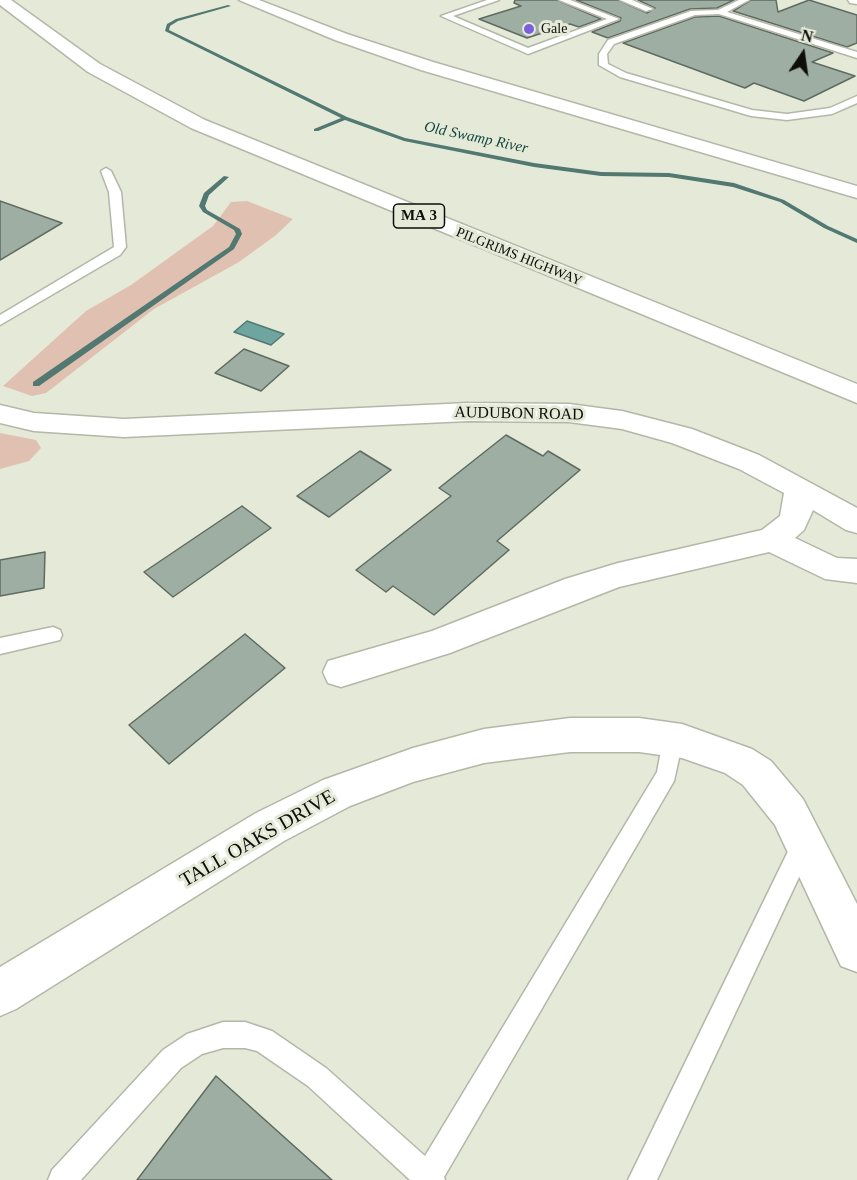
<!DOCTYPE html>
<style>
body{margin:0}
#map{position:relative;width:857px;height:1180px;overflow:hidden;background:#e5e9d8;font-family:"Times New Roman",serif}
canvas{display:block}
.north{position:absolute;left:773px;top:24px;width:60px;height:60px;-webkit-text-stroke:4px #e5e9d8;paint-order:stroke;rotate:13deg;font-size:16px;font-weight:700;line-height:24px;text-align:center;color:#0d0e09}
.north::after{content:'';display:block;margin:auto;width:21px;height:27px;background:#0d0e09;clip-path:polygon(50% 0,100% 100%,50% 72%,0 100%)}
</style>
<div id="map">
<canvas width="857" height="1180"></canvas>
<div class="north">N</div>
</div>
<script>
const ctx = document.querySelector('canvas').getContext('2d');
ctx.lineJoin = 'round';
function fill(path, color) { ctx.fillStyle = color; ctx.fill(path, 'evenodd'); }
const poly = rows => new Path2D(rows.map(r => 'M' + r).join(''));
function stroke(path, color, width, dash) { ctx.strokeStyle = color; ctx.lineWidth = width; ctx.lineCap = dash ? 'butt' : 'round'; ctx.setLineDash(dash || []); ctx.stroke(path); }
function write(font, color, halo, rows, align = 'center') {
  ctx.font = font + ' "Times New Roman",serif'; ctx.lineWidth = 6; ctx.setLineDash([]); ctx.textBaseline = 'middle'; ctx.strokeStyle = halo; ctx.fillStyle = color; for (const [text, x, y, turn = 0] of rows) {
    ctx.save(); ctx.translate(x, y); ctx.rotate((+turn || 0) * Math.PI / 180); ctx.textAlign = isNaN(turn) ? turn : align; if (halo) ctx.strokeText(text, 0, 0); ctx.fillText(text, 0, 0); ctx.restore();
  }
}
fill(poly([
 [247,201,293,219,276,235,239,262,154,309,46,393,32,396,3,386,86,311,131,285,213,226,231,202],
 [0,433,36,440,41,448,29,461,0,469]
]), '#dfc0b1');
const water = poly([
 [247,321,284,334,271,345,234,332,247,321]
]);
fill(water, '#6ea59e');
stroke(water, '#517871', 1.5);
fill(poly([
 [228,5,231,6,178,21,170,26,169,30,347,117,405,138,534,163,601,172,669,173,734,183,784,200,828,226,857,239,857,243,824,228,780,202,733,187,669,177,601,176,534,167,404,141,345,120,318,131,314,131,314,129,341,118,165,31,167,24,176,19,228,5],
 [224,176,229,177,209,195,205,206,207,210,240,229,242,234,234,249,39,386,33,386,33,382,229,247,236,234,234,230,203,212,199,206,204,193,224,176]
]), '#517871');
const building = poly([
 [515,0,557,0,601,19,579,27,570,24,527,38,479,19,521,6,514,3,515,0],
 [576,0,618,0,647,13,655,8,638,0,734,0,717,8,690,9,608,38,592,32,620,21,621,18,576,0],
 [751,0,776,0,778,12,809,0,857,15,857,43,847,47,733,11,751,0],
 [719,16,833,53,812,62,855,76,804,101,754,83,745,88,623,43,695,17,719,16],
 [0,201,62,223,0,260,0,201],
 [244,349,289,366,261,391,215,373,244,349],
 [506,435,543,456,548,451,580,470,497,541,509,550,434,615,393,586,386,592,356,570,451,496,439,488,506,435],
 [360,451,391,470,329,517,297,496,360,451],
 [242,506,271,528,173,597,144,572,242,506],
 [45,552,44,588,0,596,0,560,45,552],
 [245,634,285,668,169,764,129,725,245,634],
 [216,1076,332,1180,137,1180,216,1076]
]);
fill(building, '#9faea2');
stroke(building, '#5e6b61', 1.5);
const service = poly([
 [487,0,499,0,453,16,528,48,607,19,559,0,570,0,619,19,528,54,441,16,487,0],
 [620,0,632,0,653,9,646,11,620,0],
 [739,0,749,0,727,12,857,52,857,58,719,14,695,15,614,44,607,54,608,64,626,73,752,110,787,114,830,108,857,96,857,103,832,114,787,120,751,116,620,77,599,65,599,54,608,40,691,11,718,10,739,0],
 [106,168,111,171,121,192,126,247,120,255,0,325,0,315,114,247,109,192,101,171,106,168],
 [53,627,60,630,62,635,60,640,0,654,0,638,53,627],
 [673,731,680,734,683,740,674,781,444,1177,445,1180,410,1180,308,1086,257,1051,245,1048,223,1048,202,1054,181,1068,81,1180,48,1180,52,1170,163,1050,187,1034,223,1022,245,1022,272,1031,326,1068,425,1156,657,772,663,740,666,734,673,731],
 [804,832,812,835,815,843,657,1180,628,1180,796,835,804,832]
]);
const minor = poly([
 [468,403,569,404,622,411,692,429,759,455,857,508,857,533,846,530,813,510,804,530,795,538,837,558,857,559,857,583,825,579,769,552,619,587,450,653,341,687,328,683,323,672,328,661,432,631,565,579,618,563,762,530,780,516,784,493,739,469,672,443,622,429,569,422,468,421,124,437,34,431,0,423,0,405,34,413,124,419,468,403],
 [570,718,639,718,682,724,752,749,771,761,803,799,857,904,857,972,841,966,775,825,743,785,725,773,682,758,639,752,570,752,484,763,413,782,350,806,284,841,16,1009,0,1016,0,967,256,813,323,780,413,748,484,729,570,718]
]);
const tertiary = poly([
 [848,0,857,0,857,4,850,3,848,0]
]);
const motorway = poly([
 [0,0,11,0,100,64,205,120,857,384,857,403,191,128,88,72,0,5,0,0],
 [239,0,259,0,347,34,433,62,857,186,857,198,421,70,335,40,239,0]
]);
stroke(service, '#b4b7a7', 3);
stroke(minor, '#b4b7a7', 3);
stroke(tertiary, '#b4b7a7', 3);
stroke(motorway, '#b4b7a7', 3);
fill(service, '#fff');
fill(minor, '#fff');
fill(tertiary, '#fff');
fill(motorway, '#fff');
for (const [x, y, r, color] of [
 [529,29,6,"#7a60db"]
]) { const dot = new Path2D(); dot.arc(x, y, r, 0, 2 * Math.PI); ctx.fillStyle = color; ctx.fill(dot); stroke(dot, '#e5e9d8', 2); }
write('14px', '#0d0e09', '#e5e9d8', [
 ["Gale",541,29]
], 'left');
write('14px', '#0d0e09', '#e5e9d8', [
 ["PILGRIMS HIGHWAY",519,257,22]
]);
write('italic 15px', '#124540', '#e5e9d8', [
 ["Old Swamp River",476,138,12]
]);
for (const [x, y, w] of [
 [419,216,51]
]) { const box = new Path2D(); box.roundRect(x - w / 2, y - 12, w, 24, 4.5); ctx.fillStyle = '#e5e9d8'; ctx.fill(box); stroke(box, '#0d0e09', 1.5); }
write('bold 15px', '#0d0e09', null, [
 ["MA 3",419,216]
]);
write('16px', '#0d0e09', '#e5e9d8', [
 ["AUDUBON ROAD",519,414,1]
]);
write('20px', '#0d0e09', '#e5e9d8', [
 ["TALL OAKS DRIVE",258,839,-30]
]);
</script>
